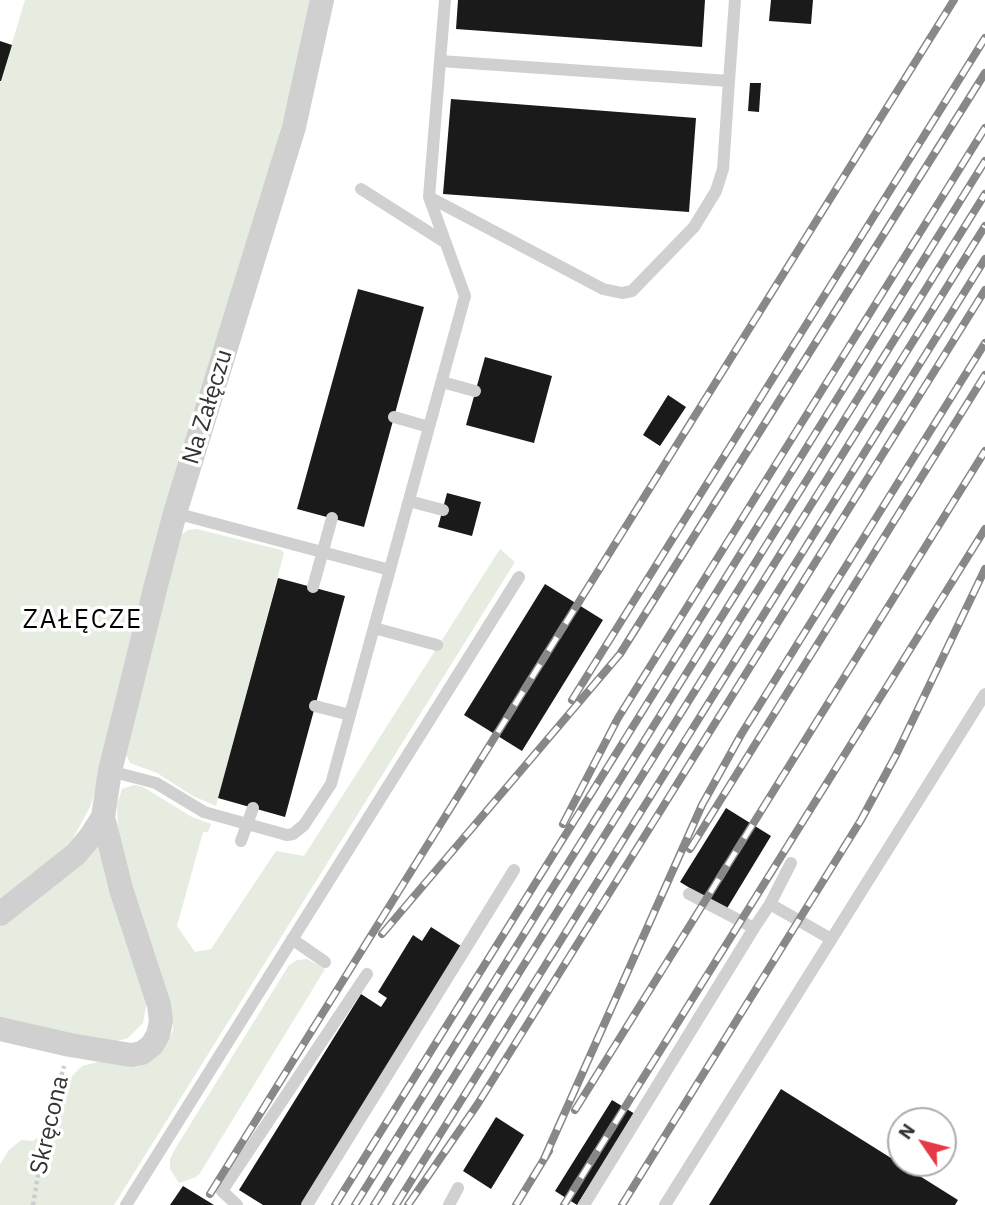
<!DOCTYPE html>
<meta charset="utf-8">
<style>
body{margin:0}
#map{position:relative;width:985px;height:1205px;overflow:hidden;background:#fff;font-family:"IBM Plex Sans",sans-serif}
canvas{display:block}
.north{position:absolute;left:887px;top:1107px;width:70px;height:70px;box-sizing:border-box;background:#fff;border:2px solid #adadad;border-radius:50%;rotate:305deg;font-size:19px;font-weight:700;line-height:28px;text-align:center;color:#333}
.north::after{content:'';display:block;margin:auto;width:24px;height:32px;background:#e63946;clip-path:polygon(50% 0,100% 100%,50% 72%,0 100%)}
</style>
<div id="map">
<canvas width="985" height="1205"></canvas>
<div class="north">N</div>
</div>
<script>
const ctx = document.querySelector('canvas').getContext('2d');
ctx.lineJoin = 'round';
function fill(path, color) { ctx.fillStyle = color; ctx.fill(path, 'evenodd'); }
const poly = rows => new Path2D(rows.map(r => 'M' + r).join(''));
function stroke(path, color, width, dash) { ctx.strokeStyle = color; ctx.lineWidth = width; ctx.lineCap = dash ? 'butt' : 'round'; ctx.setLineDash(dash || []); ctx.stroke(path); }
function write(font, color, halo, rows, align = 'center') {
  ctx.font = font + ' "IBM Plex Sans",sans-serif'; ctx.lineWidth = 7; ctx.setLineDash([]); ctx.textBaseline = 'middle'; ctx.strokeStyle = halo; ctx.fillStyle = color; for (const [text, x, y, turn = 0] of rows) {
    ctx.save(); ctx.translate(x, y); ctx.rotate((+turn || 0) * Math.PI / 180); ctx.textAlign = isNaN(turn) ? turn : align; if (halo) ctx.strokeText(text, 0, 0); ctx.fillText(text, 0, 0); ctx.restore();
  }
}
fill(poly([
 [25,0,317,0,91,805,72,840,60,853,0,901,0,83],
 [197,529,281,550,284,553,216,806,193,796,157,773,130,763,125,752,181,535,188,530],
 [500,549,515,562,114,1205,0,1205,0,1164,9,1150,21,1140,33,1141,41,1135,53,1118,70,1078,82,1066,167,1044,173,1030,173,1020,129,878,118,830,117,805,122,789,134,785,143,787,192,817,211,824,208,832,203,832,177,926,195,952,211,949,276,851,304,856],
 [97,841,106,879,147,1001,143,1023,128,1038,110,1043,0,1019,0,927,72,871],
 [307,959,325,969,200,1173,196,1177,179,1183,170,1169,170,1159,175,1149,289,965,297,960]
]), '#e6ecdf');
fill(poly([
 [458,0,705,0,702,47,456,29],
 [771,0,813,0,811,24,769,21],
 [0,41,12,45,1,81,0,81],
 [750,83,761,83,759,112,748,111],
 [451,99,696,118,689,212,443,194],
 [358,289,424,307,364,527,297,509],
 [485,357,552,376,534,443,466,425],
 [668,395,686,407,660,446,643,435],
 [447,493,481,502,472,536,438,527],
 [278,578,345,596,285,817,218,798],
 [545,584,603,620,522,751,464,715],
 [726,808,771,836,726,910,680,882],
 [431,927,464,948,305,1205,263,1205,239,1190,361,994,381,1007,387,998,378,992,413,935,422,941],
 [781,1089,958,1200,955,1205,709,1205],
 [612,1100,635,1114,577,1205,555,1191],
 [496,1117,524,1135,491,1189,463,1171],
 [183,1186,214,1205,170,1205]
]), '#1a1a1a');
stroke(poly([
 [33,1205,45,1134,64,1066]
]), '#cdcdcd', 4.5, [3.5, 3.5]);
stroke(poly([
 [440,61,729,81,735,0],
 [361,189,446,243],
 [429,197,603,289,622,293,632,291,694,227,716,191,723,169,729,81],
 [442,382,475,391],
 [394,417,429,427],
 [409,501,443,510],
 [175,513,390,570],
 [313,587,332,518],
 [374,628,437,645],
 [315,706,350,715],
 [110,771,156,783,204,812,287,835,293,834,304,825,331,784,465,296,429,197,445,0],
 [241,841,253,808],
 [791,863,770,904,831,939],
 [689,894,754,928,770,904],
 [292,939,325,962],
 [126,1205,519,577],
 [237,1205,222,1191,367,974],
 [307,1205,514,870],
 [449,1205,458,1188],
 [584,1205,754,928],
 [665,1205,985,694]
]), '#d0d0d0', 12);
stroke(poly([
 [0,914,76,854,91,836,103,817,110,771,155,589,175,513,294,127,322,0],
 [0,1029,70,1045,131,1055,142,1053,152,1045,158,1035,161,1021,159,1005,121,889,103,817]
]), '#d0d0d0', 24);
const rail = poly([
 [572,700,985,38],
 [563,824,618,718,985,128],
 [690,849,985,375],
 [382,934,620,654,985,73],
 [575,1110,985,451],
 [544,1159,702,805,742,733,985,343],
 [210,1194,954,0],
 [335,1205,985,161],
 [355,1205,985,194],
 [374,1205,985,226],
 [396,1205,985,259],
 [408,1205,477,1105,985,290],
 [516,1205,549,1151],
 [564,1205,985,529],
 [622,1205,861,820,896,755,985,569]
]);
stroke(rail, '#888', 8);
stroke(rail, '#fff', 5, [16]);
write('24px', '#333', '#fff', [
 ["Na Załęczu",208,407,-73],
 ["Skręcona",50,1125,-77]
]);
ctx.letterSpacing = '2px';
write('26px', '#000', '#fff', [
 ["ZAŁĘCZE",83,620]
]);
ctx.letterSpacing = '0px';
</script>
